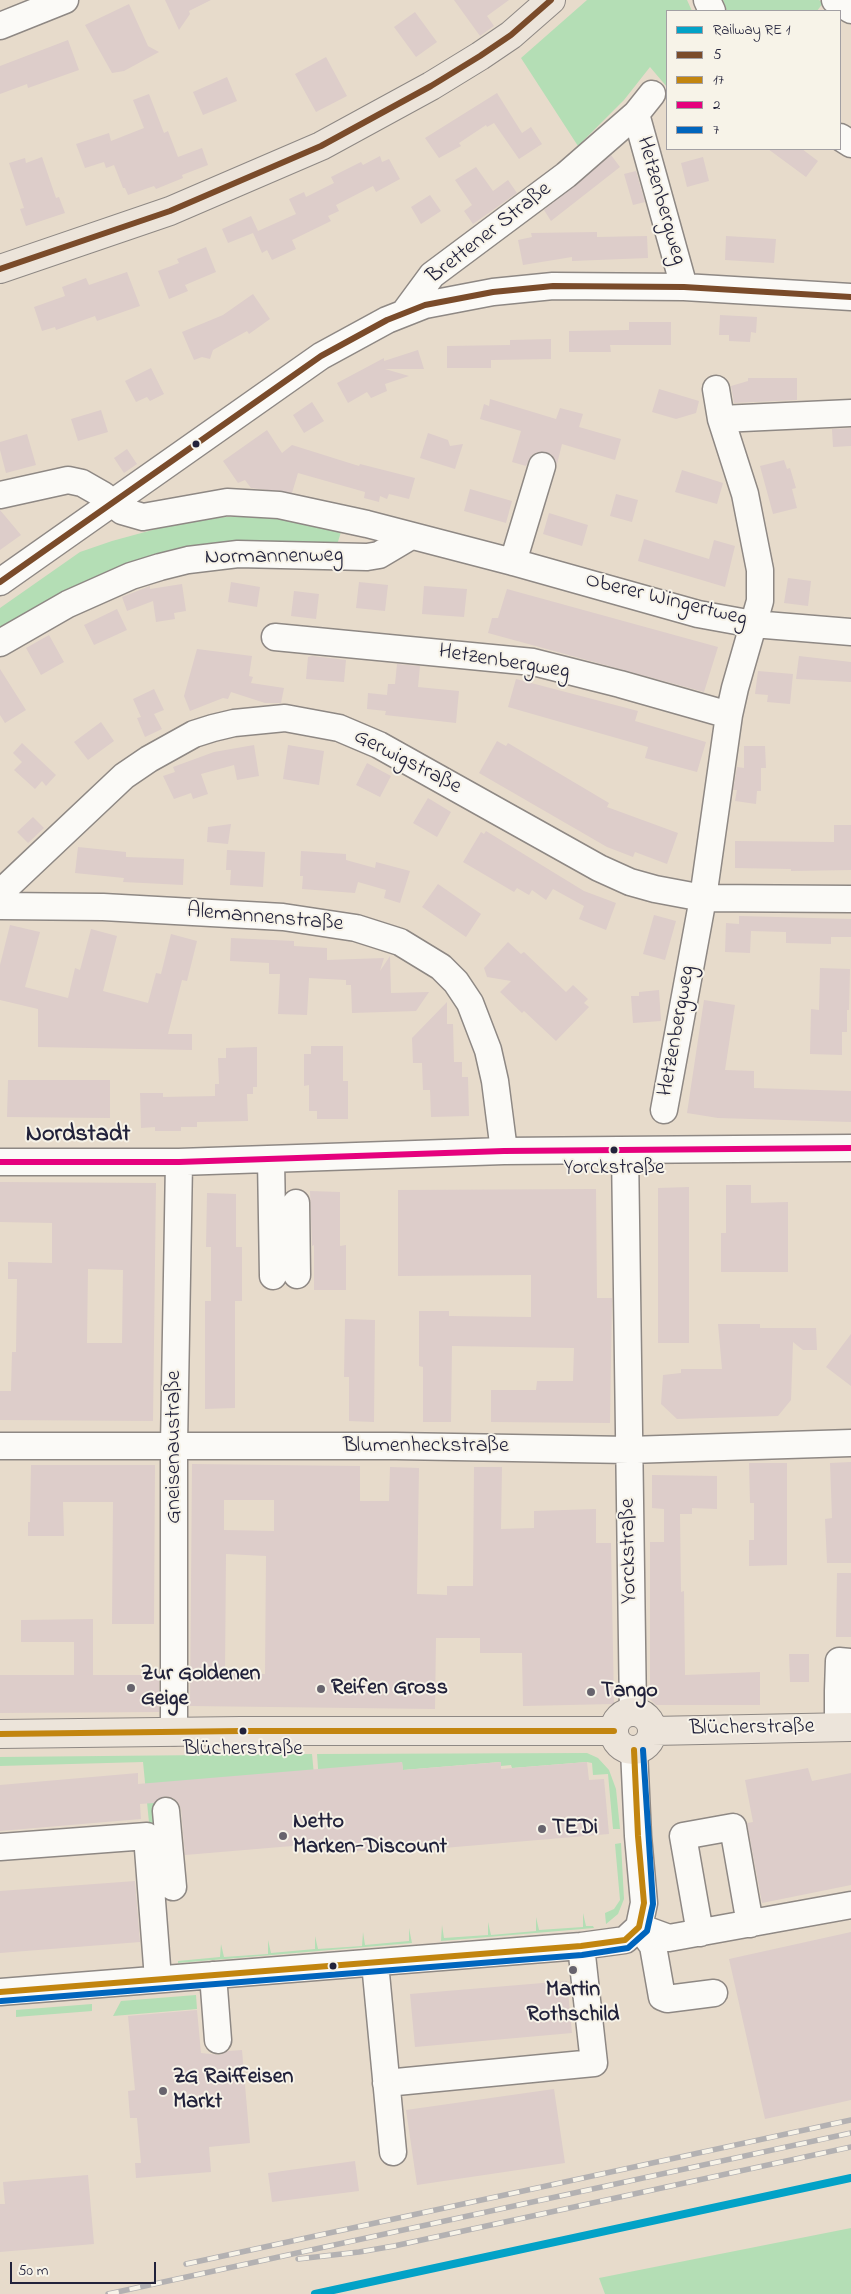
<!DOCTYPE html>
<meta charset="utf-8">
<style>
body{margin:0}
#map{position:relative;width:851px;height:2294px;overflow:hidden;background:#e7dbcb;font-family:"Indie Flower",sans-serif}
canvas{display:block}
.legend{position:absolute;left:666px;top:10px;width:175px;height:140px;box-sizing:border-box;background:#f7f3e8;border:1px solid #a29fa3;margin:0;padding:6px 9px;list-style:none;font-size:15px;color:#22223b}
.legend li{display:flex;align-items:center;gap:10px;height:25px}
.legend b{width:25px;border:1px solid #a29fa3}
.scale{position:absolute;left:10px;top:2262px;width:146px;height:22px;box-sizing:border-box;border:2px solid #22223b;border-top:0;padding-left:6px;font-size:15px;line-height:18px;white-space:nowrap;color:#22223b;-webkit-text-stroke:4px #f7f3e8;paint-order:stroke}
</style>
<div id="map">
<canvas width="851" height="2294"></canvas>
<ul class="legend">
<li><b style="height:6px;background:#02a2c7"></b>Railway RE 1</li>
<li><b style="height:6px;background:#7a4b2a"></b>5</li>
<li><b style="height:6px;background:#c2850f"></b>17</li>
<li><b style="height:6px;background:#e5007d"></b>2</li>
<li><b style="height:6px;background:#0065bd"></b>7</li>
</ul>
<div class="scale">50 m</div>
</div>
<script>
const ctx = document.querySelector('canvas').getContext('2d');
ctx.lineJoin = 'round';
function fill(path, color) { ctx.fillStyle = color; ctx.fill(path, 'evenodd'); }
const poly = rows => new Path2D(rows.map(r => 'M' + r).join(''));
function stroke(path, color, width, dash) { ctx.strokeStyle = color; ctx.lineWidth = width; ctx.lineCap = dash ? 'butt' : 'round'; ctx.setLineDash(dash || []); ctx.stroke(path); }
function write(font, color, halo, rows, align = 'center') {
  ctx.font = font + ' "Indie Flower",sans-serif'; ctx.lineWidth = 4; ctx.setLineDash([]); ctx.textBaseline = 'middle'; ctx.strokeStyle = halo; ctx.fillStyle = color; for (const [text, x, y, turn = 0] of rows) {
    ctx.save(); ctx.translate(x, y); ctx.rotate((+turn || 0) * Math.PI / 180); ctx.textAlign = isNaN(turn) ? turn : align; if (halo) ctx.strokeText(text, 0, 0); ctx.fillText(text, 0, 0); ctx.restore();
  }
}
fill(poly([
 [587,0,687,0,692,11,667,11,667,87,650,67,624,100,578,146,521,58],
 [723,0,819,0,823,3,817,11,727,11],
 [247,516,291,520,341,532,336,548,235,549,0,636,0,608,80,552,112,541,178,523,209,518],
 [587,1753,598,1758,609,1770,616,1789,620,1829,613,1829,608,1774,593,1775,592,1763,587,1762,512,1768,511,1765,501,1766,500,1762,403,1770,402,1762,320,1796,317,1754],
 [312,1754,316,1796,157,1783,165,1867,153,1863,143,1762,0,1766,0,1757],
 [621,1843,624,1899,618,1914,606,1924,605,1913,614,1909,620,1900,615,1844],
 [583,1913,586,1926,593,1926,594,1928,441,1941,442,1925,444,1938,488,1935,488,1922,491,1935,536,1931,536,1917,539,1930,583,1927],
 [409,1928,412,1943,178,1963,178,1961,220,1957,221,1944,224,1957,268,1954,268,1940,271,1953,315,1949,315,1936,318,1949,362,1946,363,1932,365,1945,409,1941],
 [196,1995,197,2009,113,2016,121,2001],
 [92,2004,92,2011,16,2017,16,2010],
 [851,2228,851,2294,605,2294,599,2278]
]), '#b4deb5');
fill(poly([
 [165,0,211,0,189,11,190,14,179,30],
 [454,0,509,0,487,16,494,26,480,36],
 [129,4,148,46,159,52,124,71,112,73,85,25],
 [415,12,437,42,416,57,394,27],
 [68,40,79,70,28,88,27,84,0,94,0,66],
 [326,57,347,96,316,112,295,74],
 [227,77,237,101,203,115,193,92],
 [497,93,522,133,531,127,542,144,519,159,494,123,487,127,486,125,459,143,461,146,439,158,425,138],
 [149,94,164,133,168,131,178,157,202,148,208,165,182,175,183,178,156,189,154,186,128,195,125,188,123,188,114,165,106,168,104,162,85,168,76,144,109,133,111,141,144,128,133,100],
 [768,149,802,149,818,161,806,177],
 [611,155,620,167,551,221,544,210],
 [380,156,382,162,389,159,400,179,376,192,373,186,336,205,339,211,328,216,331,221,292,240,296,249,272,260,267,250,262,253,253,233,228,243,222,229,251,216,258,231,296,214,289,199,304,192,306,197,334,183,331,177,361,162,363,165],
 [42,157,56,198,59,197,65,213,26,226,20,209,24,208,9,163,25,158,26,163],
 [703,157,709,181,687,187,681,163],
 [476,167,493,191,508,180,517,193,473,224,464,211,472,205,455,180],
 [636,171,645,202,633,205,624,174],
 [430,195,441,211,421,224,411,207],
 [597,232,597,237,647,236,648,258,572,261,572,257,523,265,518,240,532,237,531,233],
 [726,236,776,239,774,263,725,260],
 [206,247,216,272,185,285,188,291,169,299,158,271,179,263,177,259],
 [127,272,140,306,97,321,95,316,56,330,55,327,42,331,34,307,65,296,62,287,86,278,89,285],
 [253,294,270,319,249,334,247,331,213,350,210,359,202,357,194,360,182,332,223,315],
 [720,315,757,317,756,333,751,332,750,342,729,341,729,335,719,335],
 [629,322,671,322,671,345,610,345,611,352,569,352,569,331,629,330],
 [551,339,551,359,491,360,491,368,447,368,447,346,510,345,510,340],
 [418,350,424,369,385,369,409,376,385,384,387,391,371,398,367,392,348,403,337,383,384,358,384,361],
 [151,368,164,394,150,401,147,397,136,402,125,381],
 [748,378,797,378,797,400,734,403,731,386,748,381],
 [659,389,699,401,696,413,676,419,652,412],
 [490,399,556,419,560,408,583,414,579,427,621,439,615,460,562,444,557,464,553,456,546,452,538,452,532,455,526,466,512,462,521,431,480,419,484,404,489,406],
 [312,402,324,421,304,433,293,415],
 [101,410,108,432,78,441,71,419],
 [851,428,851,446,833,447,832,429],
 [267,430,282,453,292,445,359,466,360,464,415,478,409,499,389,494,387,499,380,496,379,502,364,498,365,492,298,473,292,493,251,488,245,480,238,483,223,461],
 [428,433,448,440,450,446,463,444,455,469,420,458],
 [27,434,36,465,6,473,0,450,0,442],
 [127,449,137,464,124,473,114,458],
 [784,460,787,469,790,468,796,488,792,489,797,508,773,514,760,466],
 [682,470,723,483,717,504,675,492],
 [470,489,512,501,506,523,464,511],
 [616,494,638,500,632,522,610,516],
 [0,510,21,535,0,550],
 [549,513,588,525,582,546,543,534],
 [644,539,709,559,714,540,735,546,725,587,638,561],
 [788,578,811,581,808,606,784,603],
 [231,582,260,587,257,607,228,602],
 [359,582,388,585,385,611,356,608],
 [182,584,186,611,174,613,175,619,156,622,153,601,127,611,122,597,150,586,150,589],
 [424,586,467,589,464,617,422,614],
 [507,589,718,647,704,692,488,633,492,618,498,618],
 [294,591,319,594,316,619,291,616],
 [117,609,127,630,94,645,84,625],
 [49,635,64,662,41,675,26,648],
 [197,649,252,656,249,676,253,677,251,683,284,688,281,703,265,703,231,692,228,699,223,698,190,711,184,696],
 [312,656,346,660,344,682,306,679,308,657],
 [799,656,851,662,851,682,796,679],
 [397,664,420,666,418,687,459,691,456,723,385,715,386,711,367,709,368,693,387,695,388,684,395,684],
 [0,669,26,710,5,723,0,715],
 [758,671,793,674,790,704,767,702,768,695,755,694],
 [516,679,638,711,635,721,706,742,697,772,645,758,648,747,508,707],
 [154,689,164,710,154,714,162,729,145,737,137,718,141,717,133,699],
 [101,722,114,741,88,760,74,742],
 [497,741,506,746,508,743,609,803,607,807,678,833,667,864,635,852,633,857,607,847,479,773],
 [22,743,56,775,46,786,42,781,35,789,14,770,22,762,13,753],
 [254,745,259,776,237,780,234,765,201,774,208,794,193,799,191,793,174,799,163,776,175,772,173,767,214,752],
 [288,745,324,751,319,785,283,779],
 [744,746,765,746,766,768,761,768,761,791,757,791,756,804,735,801,737,790,733,790,737,767,744,768],
 [367,763,391,776,380,797,356,785],
 [428,798,451,812,437,837,413,823],
 [33,817,44,828,28,843,17,832],
 [231,824,228,844,207,842,208,827],
 [834,825,851,825,851,870,791,871,791,869,735,868,735,841,834,842],
 [486,831,584,891,616,903,606,930,579,919,584,906,553,889,546,900,532,890,529,895,517,888,514,892,463,862,481,832,484,834],
 [78,847,126,852,126,857,184,859,183,885,123,882,124,878,75,873],
 [227,850,265,852,263,887,230,885,231,870,226,870],
 [301,851,346,854,346,860,375,868,376,862,410,871,400,903,384,898,386,890,358,882,355,893,302,889,303,876,300,876],
 [438,884,481,914,466,937,422,907],
 [654,915,676,921,665,960,643,954],
 [739,916,851,919,851,937,831,937,831,944,786,943,786,932,751,931,750,953,725,952,726,923,739,924],
 [10,925,40,932,25,987,68,998,75,968,80,970,91,929,117,936,103,991,148,1003,156,973,161,974,171,934,197,941,187,981,182,980,168,1034,192,1034,192,1050,38,1047,38,1009,0,1000,0,965],
 [231,938,294,941,294,946,327,948,327,960,384,958,380,971,390,956,391,993,429,992,416,1011,352,1013,351,985,346,985,346,980,309,978,307,1015,278,1014,280,974,269,974,269,963,230,961],
 [508,942,521,954,524,952,566,992,573,985,588,999,584,1003,589,1007,556,1041,524,1011,522,1013,500,992,511,981,487,977,484,968],
 [820,968,850,969,849,1010,847,1010,847,1032,842,1032,842,1055,810,1054,811,1009,819,1010],
 [659,990,661,1021,633,1023,631,996,639,996,639,992],
 [704,1000,735,1005,725,1070,754,1071,754,1088,851,1091,851,1122,718,1118,687,1113],
 [447,1002,447,1024,453,1024,454,1062,462,1062,462,1077,468,1077,469,1116,431,1117,430,1090,423,1090,422,1063,413,1063,412,1038],
 [311,1046,343,1046,343,1081,348,1081,348,1119,317,1119,317,1111,309,1111,309,1085,304,1086,304,1054,311,1054],
 [257,1047,257,1087,253,1087,253,1094,247,1094,248,1121,197,1122,197,1127,181,1127,181,1131,155,1131,155,1127,141,1128,140,1093,163,1093,163,1097,215,1096,215,1084,219,1084,218,1058,226,1058,226,1048],
 [8,1080,110,1080,110,1118,7,1117],
 [0,1182,156,1183,153,1421,0,1420,0,1391,11,1391,12,1352,16,1352,17,1279,8,1279,8,1262,52,1263,52,1223,0,1222],
 [88,1269,123,1270,122,1343,87,1343],
 [726,1185,751,1185,751,1203,788,1202,788,1272,721,1272,721,1233,726,1233],
 [689,1187,689,1343,658,1343,658,1188],
 [596,1189,597,1298,612,1298,610,1423,491,1422,491,1390,536,1390,537,1381,573,1381,574,1348,452,1346,451,1422,423,1422,423,1367,419,1366,419,1311,449,1311,449,1316,531,1317,531,1275,398,1276,398,1190],
 [310,1191,340,1192,340,1246,346,1245,346,1290,314,1290,314,1245,312,1246],
 [207,1193,236,1194,236,1247,242,1247,242,1301,235,1301,235,1408,205,1409,205,1301,211,1301,211,1247,206,1247],
 [345,1319,375,1320,374,1422,349,1421,349,1377,344,1377],
 [718,1324,760,1324,760,1328,816,1328,817,1350,803,1350,793,1342,791,1400,778,1416,677,1419,661,1404,663,1375,681,1373,681,1369,722,1369],
 [851,1334,851,1386,826,1367],
 [851,1462,851,1563,827,1563,825,1519,832,1518,830,1463],
 [749,1463,787,1463,787,1565,749,1566,749,1540,754,1540,754,1503,750,1503],
 [192,1464,360,1466,360,1501,389,1501,390,1467,419,1468,417,1594,447,1595,447,1586,473,1586,474,1467,502,1467,501,1529,534,1528,534,1511,596,1509,596,1543,611,1543,614,1704,523,1706,522,1653,480,1653,480,1638,436,1638,435,1709,190,1706],
 [224,1500,274,1500,274,1531,224,1530],
 [226,1554,266,1556,265,1674,225,1673],
 [31,1465,155,1465,154,1624,112,1624,113,1502,63,1502,64,1536,28,1536,28,1522,30,1522],
 [652,1475,717,1476,717,1509,692,1508,692,1514,680,1514,681,1592,684,1591,685,1675,760,1672,760,1705,656,1705,650,1699,650,1542,664,1542,664,1509,652,1508],
 [837,1573,851,1573,851,1637,836,1637],
 [93,1619,93,1675,159,1675,159,1712,0,1713,0,1675,74,1675,74,1642,21,1642,21,1620],
 [789,1654,809,1654,809,1682,790,1682],
 [402,1762,403,1770,501,1762,501,1769,587,1762,589,1780,604,1779,609,1834,408,1851,408,1847,329,1853,328,1843,185,1855,181,1809,178,1802,173,1798,165,1796,158,1799,154,1803,140,1804,141,1819,0,1831,0,1785,138,1773,138,1784],
 [808,1768,812,1781,851,1773,851,1885,762,1903,747,1823,753,1822,745,1780],
 [135,1881,140,1942,0,1953,0,1891],
 [851,1932,851,2100,765,2119,729,1959],
 [567,1981,572,2033,415,2047,410,1994],
 [197,2010,201,2053,220,2055,228,2051,242,2050,250,2143,209,2147,211,2172,136,2178,135,2163,141,2163,137,2118,130,2118,129,2105,128,2091,135,2090,128,2016],
 [554,2089,565,2163,417,2185,406,2110],
 [355,2161,359,2191,272,2202,268,2173],
 [88,2175,94,2244,0,2252,0,2204,5,2204,3,2182]
]), '#ddcdca');
const minor = poly([
 [707,0,712,11],
 [835,0,851,10],
 [0,26,65,0],
 [636,114,684,287],
 [840,137,851,144],
 [404,313,432,275,566,175,636,114,652,94],
 [721,419,851,413],
 [0,495,68,480,82,483,103,495,122,511,143,517,227,502,279,505,367,524,513,562,698,614,753,624,851,632],
 [513,562,542,466],
 [0,582,321,356,387,320,425,305,493,292,553,286,684,287,851,297],
 [275,637,533,662,620,684,729,715],
 [0,643,68,604,131,576,160,567,188,560,238,554,367,557,379,555,411,536],
 [0,893,124,776,149,759,194,734,213,728,234,723,285,718,339,728,379,745,599,868,630,882,655,889,703,898,851,899],
 [0,906,103,907,283,917,356,928,400,942,441,967,456,982,470,1003,488,1050,495,1081,504,1151],
 [664,1110,703,898,729,715,735,688,760,601,760,570,745,494,721,419,716,389],
 [625,1150,633,1712],
 [271,1159,273,1276],
 [0,1162,179,1162,504,1151,851,1148],
 [296,1203,297,1275],
 [0,1446,396,1446,629,1450,851,1443],
 [838,1691,839,1661,851,1662],
 [838,1727,838,1691,850,1691],
 [174,1732,174,1445,179,1162],
 [166,1811,173,1887],
 [0,1847,147,1836,158,1979],
 [639,1927,669,1938,851,1905],
 [639,1927,653,1946,662,1997,667,1999,714,1993],
 [700,1933,683,1836,733,1827,750,1924],
 [375,1963,393,2152],
 [213,1975,218,2040],
 [0,1992,581,1946,625,1940,639,1927,644,1903,638,1836,634,1750],
 [386,2083,594,2063,581,1946]
]);
const major = poly([
 [0,269,170,211,321,146,431,86,480,56,511,35,551,0],
 '614 1731a19 19 0 1 1 38 0a19 19 0 1 1-38 0Z',
 [652,1731,851,1727],
 [0,1734,241,1731,614,1731]
]);
stroke(minor, '#8e8884', 29);
stroke(major, '#8e8884', 30);
stroke(minor, '#fbfaf7', 26);
stroke(major, '#ece4da', 28);
const rail = poly([
 [298,2259,359,2252,394,2246,851,2147],
 [186,2264,851,2120],
 [108,2294,851,2133]
]);
stroke(rail, '#b3b1b2', 5.5);
stroke(rail, '#f7f3e8', 4, [11]);
stroke(poly([
 [0,269,170,211,321,146,431,86,480,56,511,35,551,0],
 [0,582,321,356,387,320,425,305,493,292,553,286,684,287,851,297]
]), '#7a4b2a', 6);
stroke(poly([
 [0,1734,241,1731,614,1731],
 [0,1992,581,1946,625,1940,639,1927,644,1903,638,1836,634,1750]
]), '#c2850f', 6);
stroke(poly([
 [0,1162,179,1162,504,1151,851,1148]
]), '#e5007d', 6);
stroke(poly([
 [1,2001,582,1955,628,1948,647,1931,653,1904,643,1750]
]), '#0065bd', 6);
stroke(poly([
 [315,2294,851,2178]
]), '#02a2c7', 8);
for (const [x, y, r, color] of [
 [196,444,4.5,"#22223b"],
 [614,1150,4.5,"#22223b"],
 [131,1688,5,"#67636d"],
 [321,1689,5,"#67636d"],
 [591,1692,5,"#67636d"],
 [243,1731,4.5,"#22223b"],
 [542,1829,5,"#67636d"],
 [283,1836,5,"#67636d"],
 [333,1966,4.5,"#22223b"],
 [573,1970,5,"#67636d"],
 [163,2091,5,"#67636d"]
]) { const dot = new Path2D(); dot.arc(x, y, r, 0, 2 * Math.PI); ctx.fillStyle = color; ctx.fill(dot); stroke(dot, '#f7f3e8', 2); }
write('21px', '#22223b', '#f7f3e8', [
 ["Yorckstraße",614,1170],
 ["Blücherstraße",243,1751]
]);
write('22px', '#22223b', '#f7f3e8', [
 ["Hetzenbergweg",660,201,74],
 ["Brettener Straße",490,234,-38],
 ["Normannenweg",274,558,-1],
 ["Oberer Wingertweg",666,601,14],
 ["Hetzenbergweg",504,663,9],
 ["Gerwigstraße",407,763,27],
 ["Alemannenstraße",265,919,5],
 ["Hetzenbergweg",678,1031,-80],
 ["Gneisenaustraße",175,1447,-90],
 ["Blumenheckstraße",426,1447],
 ["Yorckstraße",630,1551,-91],
 ["Blücherstraße",752,1729,-1]
]);
write('bold 22px', '#22223b', '#f7f3e8', [
 ["Zur Goldenen",141,1675],
 ["Geige",141,1700],
 ["Reifen Gross",331,1689],
 ["Tango",601,1692],
 ["Netto",293,1823],
 ["Marken-Discount",293,1848],
 ["TEDi",552,1829],
 ["Martin",573,1991,"center"],
 ["Rothschild",573,2016,"center"],
 ["ZG Raiffeisen",173,2078],
 ["Markt",173,2103]
], 'left');
write('bold 24px', '#22223b', '#f7f3e8', [
 ["Nordstadt",78,1136]
]);
</script>
